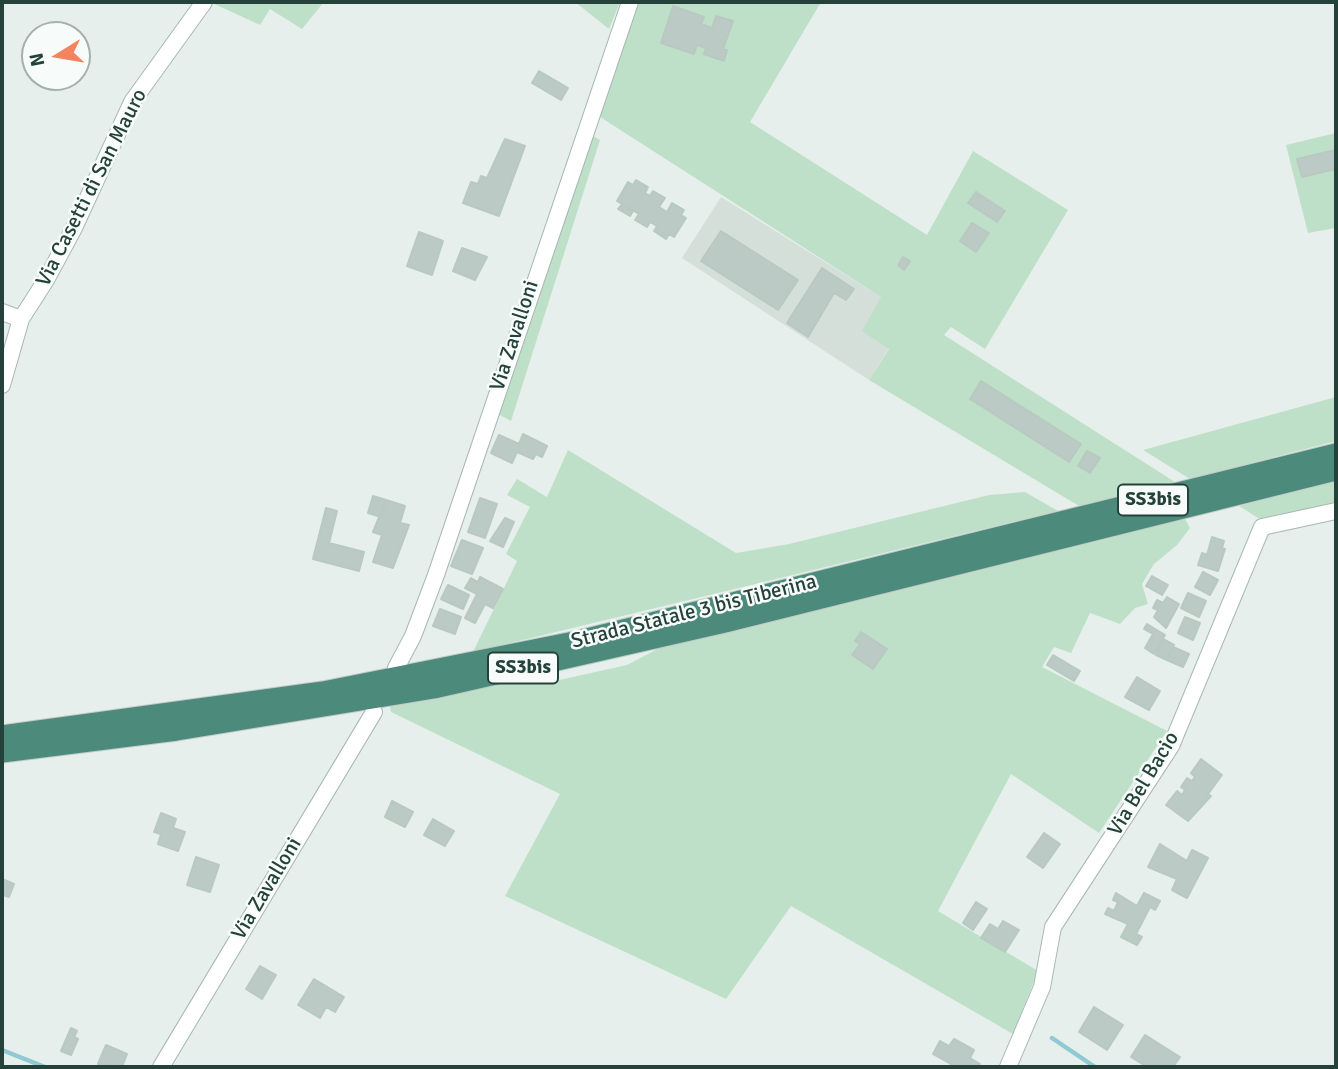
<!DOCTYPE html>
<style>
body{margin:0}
#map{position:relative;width:1338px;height:1069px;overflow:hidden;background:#e6efeb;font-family:Signika,sans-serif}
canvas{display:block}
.frame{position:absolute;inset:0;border:4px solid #24423a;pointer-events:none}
.north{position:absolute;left:21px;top:21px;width:70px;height:70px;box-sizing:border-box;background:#f7fbf9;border:2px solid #a3b1ad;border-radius:50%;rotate:259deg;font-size:19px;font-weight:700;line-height:28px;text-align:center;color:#24423a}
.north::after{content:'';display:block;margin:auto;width:24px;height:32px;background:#f4845f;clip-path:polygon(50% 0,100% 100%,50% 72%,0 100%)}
</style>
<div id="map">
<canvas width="1338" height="1069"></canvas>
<div class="frame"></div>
<div class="north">N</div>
</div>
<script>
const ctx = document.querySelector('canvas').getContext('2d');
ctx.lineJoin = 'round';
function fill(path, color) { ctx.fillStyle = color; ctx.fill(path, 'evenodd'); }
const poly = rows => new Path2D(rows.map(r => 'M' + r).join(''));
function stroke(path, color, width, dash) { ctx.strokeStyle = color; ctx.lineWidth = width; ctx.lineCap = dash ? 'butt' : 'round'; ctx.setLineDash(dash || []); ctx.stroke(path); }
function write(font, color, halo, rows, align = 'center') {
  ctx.font = font + ' Signika,sans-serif'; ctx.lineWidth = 5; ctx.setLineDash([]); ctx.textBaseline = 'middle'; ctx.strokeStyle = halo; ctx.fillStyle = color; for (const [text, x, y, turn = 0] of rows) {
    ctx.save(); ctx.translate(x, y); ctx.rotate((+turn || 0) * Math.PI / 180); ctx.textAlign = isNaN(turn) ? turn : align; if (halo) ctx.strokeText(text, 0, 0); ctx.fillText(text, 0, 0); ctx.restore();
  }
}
fill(poly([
 [721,197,881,297,889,348,869,380,682,258]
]), '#d4dfda');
fill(poly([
 [210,2,324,2,302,29,270,9,260,25],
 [575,2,620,2,609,29],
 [639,2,821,2,750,122,927,235,973,151,1068,210,985,349,951,327,944,335,1175,482,1079,506,869,380,889,349,862,331,881,297,597,115],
 [1336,133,1336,228,1308,233,1286,145],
 [590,134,600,140,511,421,496,413],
 [1336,397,1336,441,1190,479,1143,450],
 [568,450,736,553,789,544,989,495,1025,492,1058,511,473,652,517,561,506,554,530,507,507,495,517,479,547,497],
 [1336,479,1336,505,1263,521,1239,506],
 [1184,517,1190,528,1177,545,1154,564,1142,584,1148,604,1135,608,1120,624,1090,613,1071,653,1054,647,1042,667,1167,731,1099,833,1011,774,938,911,1038,971,1013,1034,791,906,726,999,505,896,560,794,391,712,389,704,523,678,546,683,627,665,667,644]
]), '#bfe0c8');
stroke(poly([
 [1052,1038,1095,1067],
 [2,1050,45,1067]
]), '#8ec9d4', 4.5);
const building = poly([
 [673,6,704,17,701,24,712,28,716,16,733,21,723,49,727,50,724,61,704,54,706,48,697,45,694,54,661,43,673,6],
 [539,71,568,88,561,100,532,83,539,71],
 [505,139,525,146,499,216,463,203,471,182,478,184,481,176,487,178,505,139],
 [1336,150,1336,169,1302,177,1297,159,1336,150],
 [636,180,648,187,645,193,650,196,653,191,665,198,659,207,667,212,672,203,684,210,681,215,686,218,674,237,669,234,666,239,654,231,657,226,650,222,647,227,635,220,639,214,617,201,628,182,633,185,636,180],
 [976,192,1005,211,997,222,968,203,976,192],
 [622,204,633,211,630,216,618,209,622,204],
 [972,223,989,233,976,252,960,241,972,223],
 [721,231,798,280,778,310,701,261,721,231],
 [419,232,443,241,432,275,407,266,419,232],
 [462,248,487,257,475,280,453,271,462,248],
 [903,257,910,261,904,270,898,265,903,257],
 [822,268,854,289,846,300,834,293,808,337,787,323,822,268],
 [981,381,1081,444,1069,462,970,399,981,381],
 [523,434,547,446,542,457,536,454,533,459,517,452,512,463,491,453,499,435,519,444,523,434],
 [1087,451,1100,458,1090,473,1078,466,1087,451],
 [373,496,386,500,381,517,368,513,373,496],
 [480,498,497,504,485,538,468,532,480,498],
 [386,500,405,506,400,523,409,525,393,568,373,562,382,535,373,532,386,500],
 [326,508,337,511,329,543,364,552,359,571,313,559,326,508],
 [505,518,514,522,503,547,490,541,505,518],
 [1212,537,1224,541,1222,548,1225,549,1218,571,1198,565,1202,553,1207,555,1212,537],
 [462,540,483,548,472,574,451,566,462,540],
 [1203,572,1218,580,1210,595,1195,587,1203,572],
 [1152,576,1168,585,1162,595,1146,586,1152,576],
 [480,577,503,589,493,608,485,604,475,623,465,618,477,594,465,588,471,578,478,582,480,577],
 [448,585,469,595,463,609,441,599,448,585],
 [1188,593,1206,601,1199,617,1181,608,1188,593],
 [1167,597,1179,604,1166,628,1154,617,1158,610,1153,608,1157,600,1163,603,1167,597],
 [440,609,461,617,455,634,433,626,440,609],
 [1185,617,1200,623,1193,640,1178,633,1185,617],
 [1147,624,1165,635,1154,654,1145,648,1153,634,1144,629,1147,624],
 [861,632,887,649,873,669,852,655,860,644,855,641,861,632],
 [1163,639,1174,645,1167,660,1156,655,1163,639],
 [1173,647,1189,654,1183,667,1167,660,1173,647],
 [1053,655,1080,671,1074,681,1047,665,1053,655],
 [1137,677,1160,691,1149,710,1125,697,1137,677],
 [1201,759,1222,775,1208,794,1211,796,1188,821,1166,805,1177,791,1182,795,1185,790,1181,787,1187,778,1192,781,1195,777,1191,773,1201,759],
 [392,801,413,812,405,827,385,817,392,801],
 [161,813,176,819,173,828,185,832,178,851,158,844,161,834,154,832,161,813],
 [433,819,454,831,445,846,424,835,433,819],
 [1044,833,1060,844,1043,868,1027,857,1044,833],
 [1160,844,1187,861,1192,850,1208,858,1187,898,1172,890,1177,879,1148,867,1160,844],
 [196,857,219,865,210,892,187,885,196,857],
 [2,879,14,884,9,897,3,895,2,899,2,879],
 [1116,893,1137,906,1144,893,1160,901,1155,910,1150,907,1136,934,1142,937,1137,945,1121,937,1128,924,1105,914,1108,908,1114,911,1118,902,1113,900,1116,893],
 [976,902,987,909,973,930,963,923,976,902],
 [1003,921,1019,930,1005,952,981,938,990,924,998,929,1003,921],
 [260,966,276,975,262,999,246,989,260,966],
 [314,979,344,997,335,1012,326,1007,320,1018,298,1005,314,979],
 [1094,1007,1123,1025,1107,1050,1079,1032,1094,1007],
 [71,1028,77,1031,74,1037,78,1039,71,1055,61,1051,71,1028],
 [1145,1035,1180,1057,1173,1067,1147,1067,1131,1057,1145,1035],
 [954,1039,974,1050,970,1058,980,1064,978,1067,950,1067,951,1064,933,1054,940,1041,949,1046,954,1039],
 [106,1045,127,1054,122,1067,98,1064,106,1045]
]);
fill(building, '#bbcac4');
stroke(building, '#b8c9c2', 2);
const minor = poly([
 [2,312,21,319],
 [2,385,21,319,46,280,74,228,132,102,204,2],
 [396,668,413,636,436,575,630,2],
 [161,1067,374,712],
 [1008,1067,1042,987,1053,927,1171,746,1262,527,1336,511]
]);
const trunk = poly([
 [2,736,323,692,579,641,1336,454],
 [2,752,177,730,434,688,725,622,1336,470]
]);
stroke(minor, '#a8b8b2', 18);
stroke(trunk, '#c2cac8', 23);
stroke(minor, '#fff', 16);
stroke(trunk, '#4c8a7c', 21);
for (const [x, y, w] of [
 [1153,500,70],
 [523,668,70]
]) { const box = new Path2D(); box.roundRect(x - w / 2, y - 15.5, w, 31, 5); ctx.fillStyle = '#f7fbf9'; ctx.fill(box); stroke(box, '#24423a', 2); }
write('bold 19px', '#24423a', null, [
 ["SS3bis",1153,500],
 ["SS3bis",523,668]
]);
write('21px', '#24423a', '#f7fbf9', [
 ["Via Casetti di San Mauro",92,188,-63],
 ["Via Zavalloni",515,336,-72],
 ["Strada Statale 3 bis Tiberina",694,612,-14],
 ["Via Bel Bacio",1144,784,-59],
 ["Via Zavalloni",267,889,-59]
]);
</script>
